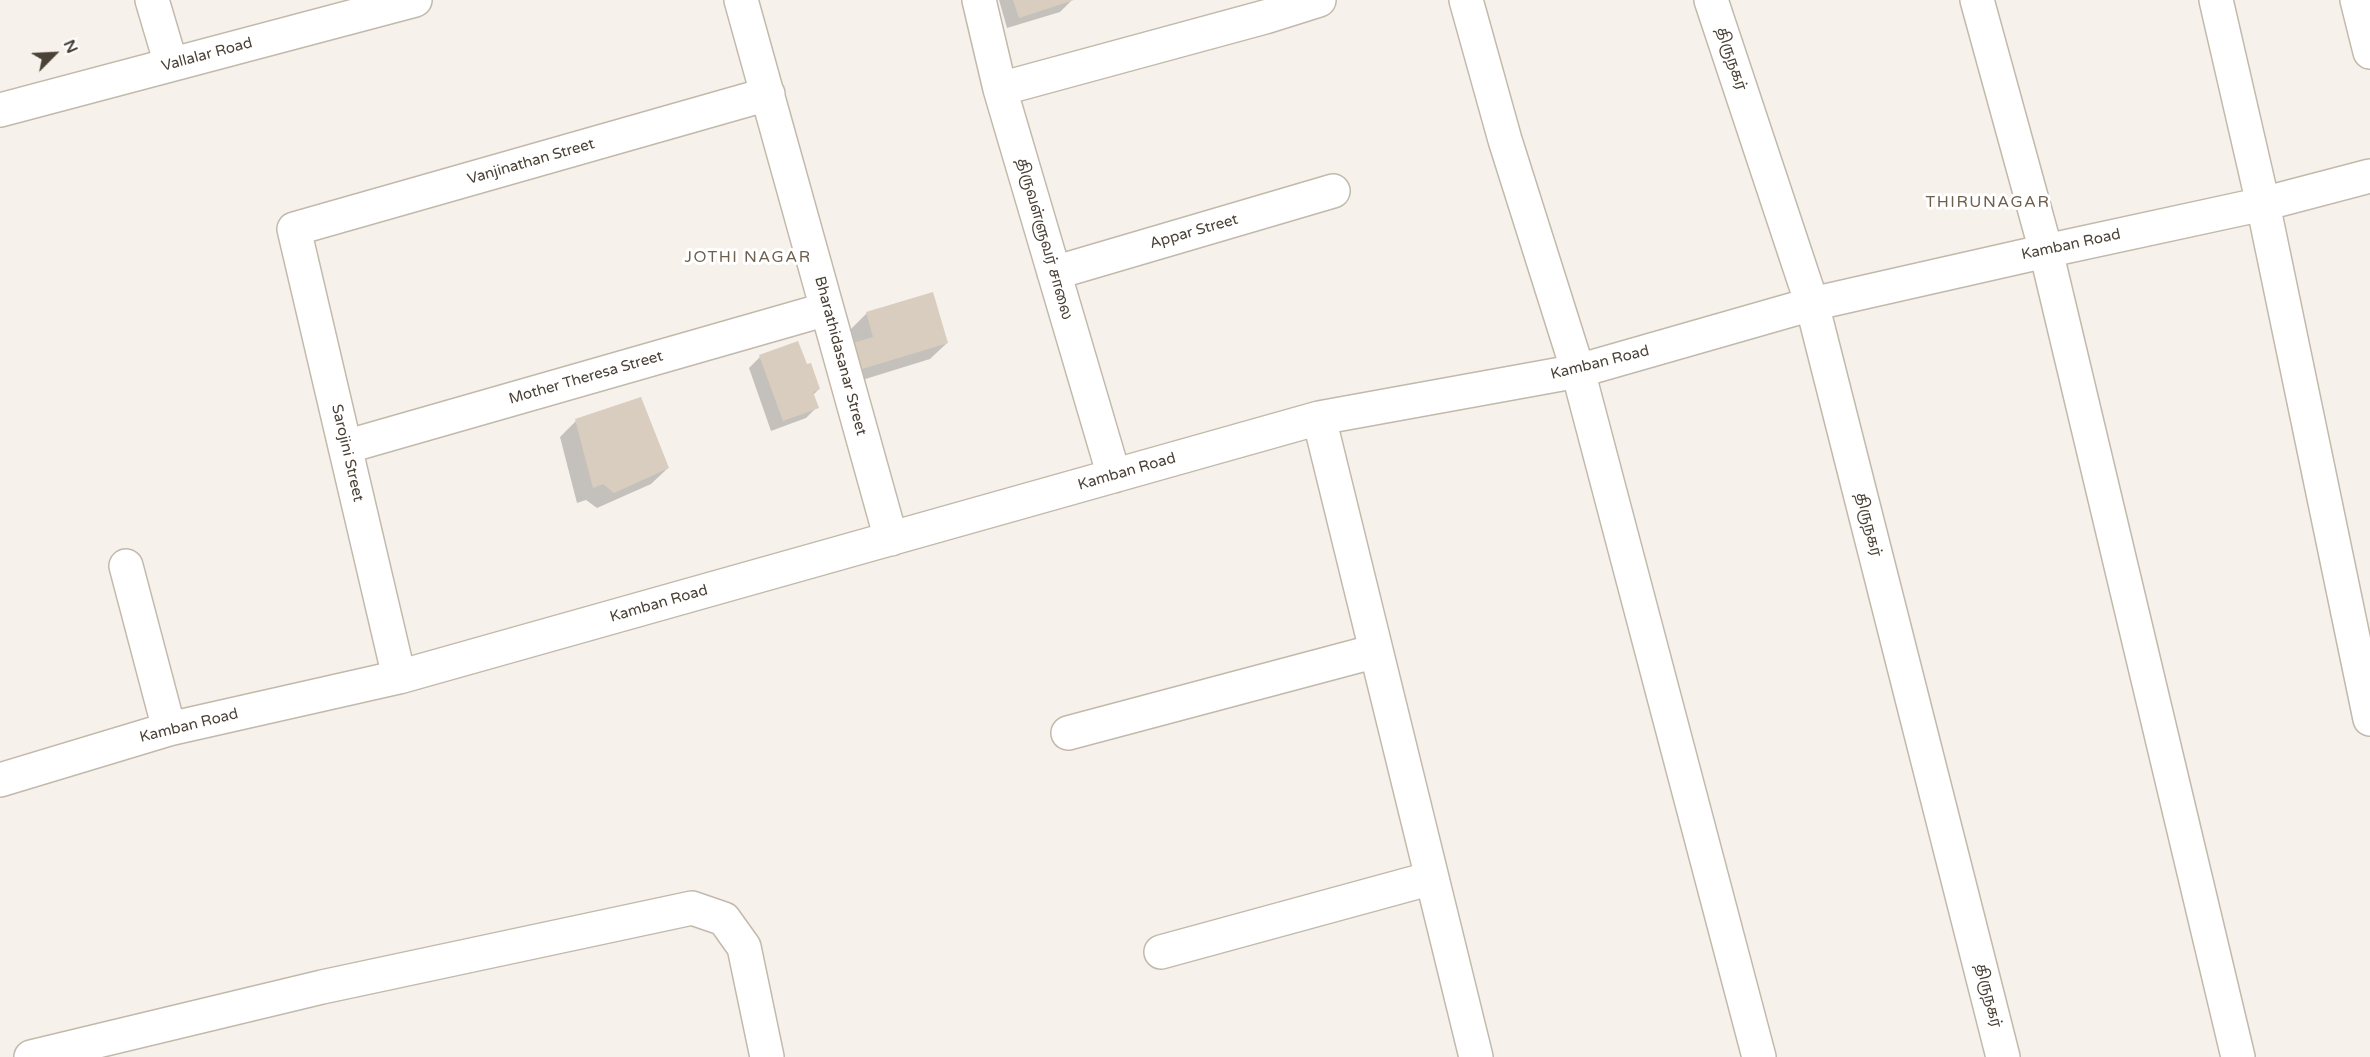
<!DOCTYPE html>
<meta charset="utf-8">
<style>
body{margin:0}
#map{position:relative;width:2370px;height:1057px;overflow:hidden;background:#f6f1ea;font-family:"Varela Round",sans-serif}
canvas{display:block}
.north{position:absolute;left:24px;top:24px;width:60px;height:60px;-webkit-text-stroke:4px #fff;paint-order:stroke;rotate:66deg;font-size:16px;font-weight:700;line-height:24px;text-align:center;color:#4a4237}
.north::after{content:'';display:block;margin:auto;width:21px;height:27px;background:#4a4237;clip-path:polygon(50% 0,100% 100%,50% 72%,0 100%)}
</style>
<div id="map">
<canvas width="2370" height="1057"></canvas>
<div class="north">N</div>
</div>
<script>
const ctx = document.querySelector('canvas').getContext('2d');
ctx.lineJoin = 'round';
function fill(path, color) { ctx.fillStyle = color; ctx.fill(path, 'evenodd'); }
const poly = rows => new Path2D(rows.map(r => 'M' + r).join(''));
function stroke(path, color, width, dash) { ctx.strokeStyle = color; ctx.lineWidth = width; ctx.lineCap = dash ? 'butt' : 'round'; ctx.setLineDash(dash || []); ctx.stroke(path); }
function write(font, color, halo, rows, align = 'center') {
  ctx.font = font + ' "Varela Round","Noto Sans Tamil",sans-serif'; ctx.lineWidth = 6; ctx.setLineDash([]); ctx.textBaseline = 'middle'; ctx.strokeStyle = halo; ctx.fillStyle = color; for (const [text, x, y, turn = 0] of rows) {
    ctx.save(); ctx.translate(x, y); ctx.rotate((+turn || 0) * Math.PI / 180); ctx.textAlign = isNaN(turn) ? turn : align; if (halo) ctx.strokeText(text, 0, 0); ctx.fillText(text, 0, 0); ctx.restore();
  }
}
fill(poly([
 [999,0,1071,0,1071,1,1060,12,1007,28],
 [867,313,947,343,930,359,846,385,854,344,850,330],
 [760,357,819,389,813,395,817,407,806,418,771,431,749,368],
 [576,421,668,468,651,484,597,508,586,500,577,503,560,437]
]), '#0003');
fill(poly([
 [1013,0,1074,0,1019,18],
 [933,292,948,343,862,369,853,343,873,337,866,312],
 [798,341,807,364,811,363,820,389,813,392,819,408,783,421,759,355],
 [641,397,669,468,614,493,603,484,593,488,575,419]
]), '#d8cdbe');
const street = poly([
 [152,0,171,64],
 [741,0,891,539],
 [979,0,1000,89,1114,476],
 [1466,0,1505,140,1578,371,1759,1057],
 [1711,0,1812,304,2003,1057],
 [1977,0,2046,251,2238,1057],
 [2216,0,2263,204,2370,719],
 [2357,0,2370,52],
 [1000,89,1265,17,1319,0],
 [0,110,415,0],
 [1054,273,1333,191],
 [1319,418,1476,1057],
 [345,447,827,309],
 [126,566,169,729],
 [399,677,294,229,768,94],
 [1068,733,1376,651],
 [0,780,169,729,399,677,1319,418,1578,371,1812,304,2046,251,2263,204,2370,176],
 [1161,952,1432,878],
 [31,1057,322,987,692,908,724,919,744,947,767,1057]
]);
stroke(street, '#c2b9ab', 36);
stroke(street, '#fff', 33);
write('15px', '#4a4237', '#fff', [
 ["Vallalar Road",207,55,-15],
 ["திருநகர்",1731,59,72],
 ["Vanjinathan Street",531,162,-16],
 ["Appar Street",1194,232,-16],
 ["திருவள்ளுவர் சாலை",1044,239,74],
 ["Kamban Road",2071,245,-12],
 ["Bharathidasanar Street",840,356,75],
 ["Kamban Road",1600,363,-14],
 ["Mother Theresa Street",586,378,-16],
 ["Sarojini Street",347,453,77],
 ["Kamban Road",1127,472,-16],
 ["திருநகர்",1868,525,76],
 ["Kamban Road",659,604,-16],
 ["Kamban Road",189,726,-14],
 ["திருநகர்",1988,996,76]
]);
ctx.letterSpacing = '1.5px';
write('16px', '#6e604e', '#fff', [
 ["THIRUNAGAR",1988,203],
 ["JOTHI NAGAR",748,258]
]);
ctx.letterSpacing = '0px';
</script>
